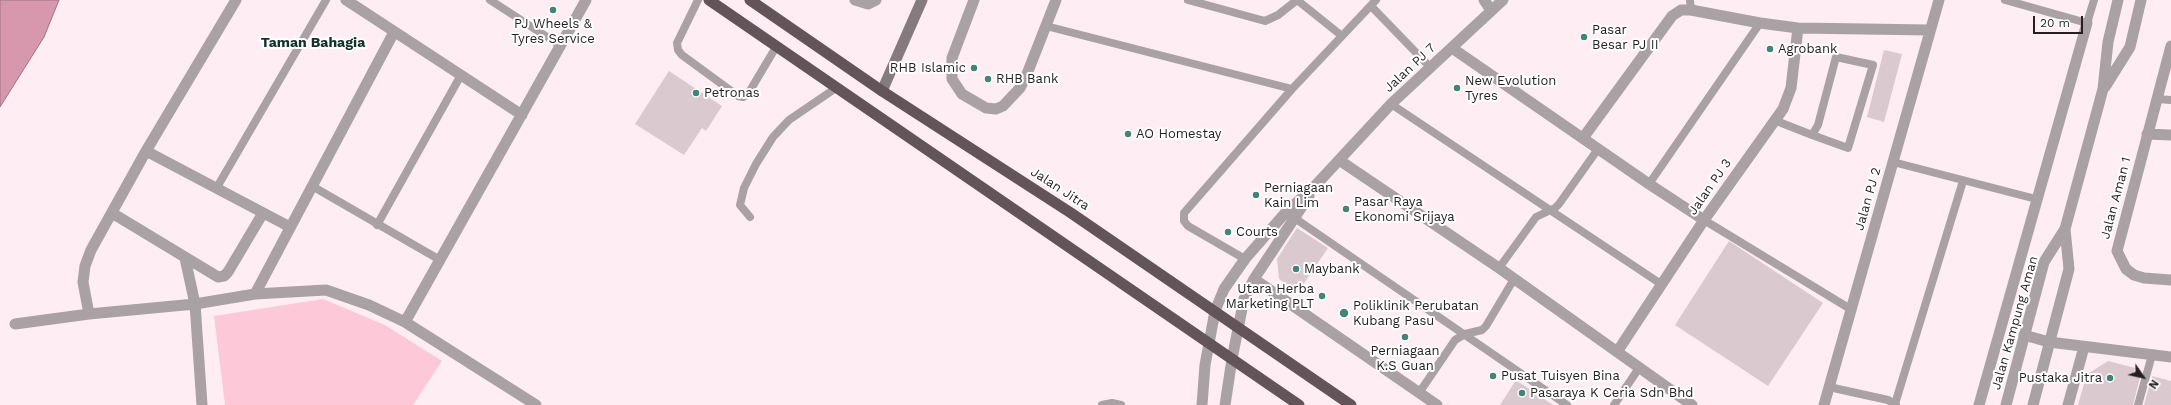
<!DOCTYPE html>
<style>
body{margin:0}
#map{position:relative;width:2171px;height:405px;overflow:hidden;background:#feedf2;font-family:"Work Sans",sans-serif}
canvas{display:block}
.north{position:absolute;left:2123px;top:357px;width:40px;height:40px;-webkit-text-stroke:3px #fff;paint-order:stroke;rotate:124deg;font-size:11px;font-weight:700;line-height:16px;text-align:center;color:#251f21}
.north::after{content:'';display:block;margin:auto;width:14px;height:18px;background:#251f21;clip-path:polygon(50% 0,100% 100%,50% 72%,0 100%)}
.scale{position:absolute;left:2033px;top:16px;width:50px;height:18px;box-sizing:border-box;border:2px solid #251f21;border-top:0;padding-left:5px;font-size:12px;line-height:14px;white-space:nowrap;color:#251f21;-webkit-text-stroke:3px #fff;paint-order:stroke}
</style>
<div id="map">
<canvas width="2171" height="405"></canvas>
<div class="north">N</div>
<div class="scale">20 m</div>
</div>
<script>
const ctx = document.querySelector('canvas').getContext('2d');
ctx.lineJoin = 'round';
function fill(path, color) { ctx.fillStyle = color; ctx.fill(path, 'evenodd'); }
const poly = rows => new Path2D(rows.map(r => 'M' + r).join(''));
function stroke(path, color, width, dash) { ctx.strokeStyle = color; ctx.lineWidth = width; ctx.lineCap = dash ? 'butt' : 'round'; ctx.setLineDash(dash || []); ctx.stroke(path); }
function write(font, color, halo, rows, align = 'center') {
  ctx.font = font + ' "Work Sans",sans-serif'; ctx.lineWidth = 4; ctx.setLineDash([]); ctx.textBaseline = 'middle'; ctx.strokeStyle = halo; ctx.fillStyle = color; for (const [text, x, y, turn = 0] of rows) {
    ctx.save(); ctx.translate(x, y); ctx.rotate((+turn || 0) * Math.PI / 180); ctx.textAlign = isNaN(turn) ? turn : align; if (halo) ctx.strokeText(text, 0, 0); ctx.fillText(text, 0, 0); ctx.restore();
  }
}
fill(poly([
 [323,299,385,325,442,361,413,405,225,405,214,316]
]), '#fdc9d9');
const water = poly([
 [0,0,59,0,44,37,0,107,0,0]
]);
fill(water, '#d797ad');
stroke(water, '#a27383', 1);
fill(poly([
 [1884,50,1902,54,1884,122,1867,117],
 [669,71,722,106,706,131,702,128,684,155,635,124],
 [1297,228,1328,248,1298,292,1279,279,1277,259],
 [1729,241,1823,303,1768,386,1675,325],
 [2108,361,2135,368,2134,371,2141,373,2133,405,2078,405,2084,384,2089,373],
 [2152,376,2171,381,2171,405,2144,405],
 [1516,380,1553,405,1500,405]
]), '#dac9ce');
stroke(poly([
 [490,0,561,46],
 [698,0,677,43,678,50,682,55,738,96,743,97,748,94,776,47],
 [1188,0,1265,21,1278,15,1297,0],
 [1297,0,1342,36],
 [1690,0,1691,10],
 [2005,0,2087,23,2094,0],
 [1371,6,1430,67],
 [1046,26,1292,89],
 [2156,99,2171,100],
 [1391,104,1661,284],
 [1774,120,1812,135,1818,125,1836,57,1873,65,1848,148,1812,135],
 [1893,162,2036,199],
 [1649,184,1760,23],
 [312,186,440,260],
 [216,189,326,0],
 [750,217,740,205,744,188,756,164,773,137,789,120,836,88],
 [1296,219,1567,405],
 [1704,220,1852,310],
 [377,225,461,75],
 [1245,259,1188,226,1184,221,1184,213,1292,89,1376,0],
 [1499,268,1536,217,1555,208,1559,204,1598,149],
 [1829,387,1888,400,1896,405],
 [1419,393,1455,340,1465,334,1482,330,1486,326,1514,279],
 [1895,404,1963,181],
 [1102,405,1112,403,1121,405],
 [1614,405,1639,368],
 [2138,405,2152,355]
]), '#a9a1a4', 8);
stroke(poly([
 [346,0,522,115],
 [855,0,868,4,876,0],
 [974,0,952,58,952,79,962,94,986,108,996,109,1003,106,1020,88,1027,74,1056,0],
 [1484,0,1491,10],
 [2171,46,2117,251,2126,269,2134,275,2144,278,2171,280],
 [1452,48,1649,184,1704,220],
 [2147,134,2171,135],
 [1583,138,1672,16,1681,10,1691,10,1760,23,1798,28,1930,30],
 [146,151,290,227],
 [1339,160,1499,268,1692,405],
 [112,213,218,277,224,276,228,272,263,213],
 [185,258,195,304,202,405],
 [1254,279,1437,405],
 [255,294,394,32],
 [89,314,83,282,85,266,91,250,146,151,236,0],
 [405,322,586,0],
 [15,324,89,314,195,304,255,294,326,290,369,305,405,322,536,405],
 [2024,335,2049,342,2171,357],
 [1617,352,1704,220,1783,109,1791,88,1798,28],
 [1202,405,1205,365,1215,311,1224,289,1245,259,1286,212,1314,187,1391,104,1503,0],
 [1225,405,1232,359,1244,299,1254,279,1309,196],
 [1824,405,1939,0],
 [1979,405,2087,23],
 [2068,405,2084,347]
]), '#a9a1a4', 11);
stroke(poly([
 [2105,87,2130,47,2141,0],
 [2006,405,2044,262,2065,229,2103,89,2108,42,2118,0],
 [2033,405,2069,269,2065,229]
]), '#a9a1a4', 11);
stroke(poly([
 [882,91,922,0]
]), '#857b7e', 11);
stroke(poly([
 [709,0,1299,405],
 [750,0,882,91,1071,213,1351,405]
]), '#625458', 11);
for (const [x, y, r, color] of [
 [553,10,4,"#428476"],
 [1584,37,4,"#428476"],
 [1770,49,4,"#428476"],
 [974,68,4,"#428476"],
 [988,79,4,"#428476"],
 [1457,88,4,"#428476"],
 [696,93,4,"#428476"],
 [1128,134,4,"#428476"],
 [1256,195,4,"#428476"],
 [1346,209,4,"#428476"],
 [1228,232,4,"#428476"],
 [1296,269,4,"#428476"],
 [1322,296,4,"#428476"],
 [1344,313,5,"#428476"],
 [1405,337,4,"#428476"],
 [1493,376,4,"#428476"],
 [2110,378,4,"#428476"],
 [1522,393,4,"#428476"]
]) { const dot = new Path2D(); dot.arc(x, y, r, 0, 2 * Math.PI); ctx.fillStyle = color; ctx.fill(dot); stroke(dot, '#fff', 1.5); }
write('13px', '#251f21', '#fff', [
 ["PJ Wheels &",553,24,"center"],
 ["Tyres Service",553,39,"center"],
 ["Pasar",1592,30],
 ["Besar PJ II",1592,45],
 ["Agrobank",1778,49],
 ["RHB Islamic",966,68,"right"],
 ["RHB Bank",996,79],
 ["New Evolution",1465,81],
 ["Tyres",1465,96],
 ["Petronas",704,93],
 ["AO Homestay",1136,134],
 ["Perniagaan",1264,188],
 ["Kain Lim",1264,203],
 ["Pasar Raya",1354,202],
 ["Ekonomi Srijaya",1354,217],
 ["Courts",1236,232],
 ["Maybank",1304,269],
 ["Utara Herba",1314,289,"right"],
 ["Marketing PLT",1314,304,"right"],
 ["Poliklinik Perubatan",1353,306],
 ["Kubang Pasu",1353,321],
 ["Perniagaan",1405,351,"center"],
 ["K.S Guan",1405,366,"center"],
 ["Pusat Tuisyen Bina",1501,376],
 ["Pustaka Jitra",2102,378,"right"],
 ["Pasaraya K Ceria Sdn Bhd",1530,393]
], 'left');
write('13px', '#251f21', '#fff', [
 ["Jalan PJ 7",1410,68,-43],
 ["Jalan PJ 3",1710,187,-55],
 ["Jalan Jitra",1060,189,33],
 ["Jalan Aman 1",2116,198,-75],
 ["Jalan PJ 2",1868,199,-74],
 ["Jalan Kampung Aman",2015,323,-74]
]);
write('bold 14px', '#11312a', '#fff', [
 ["Taman Bahagia",313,43]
]);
</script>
